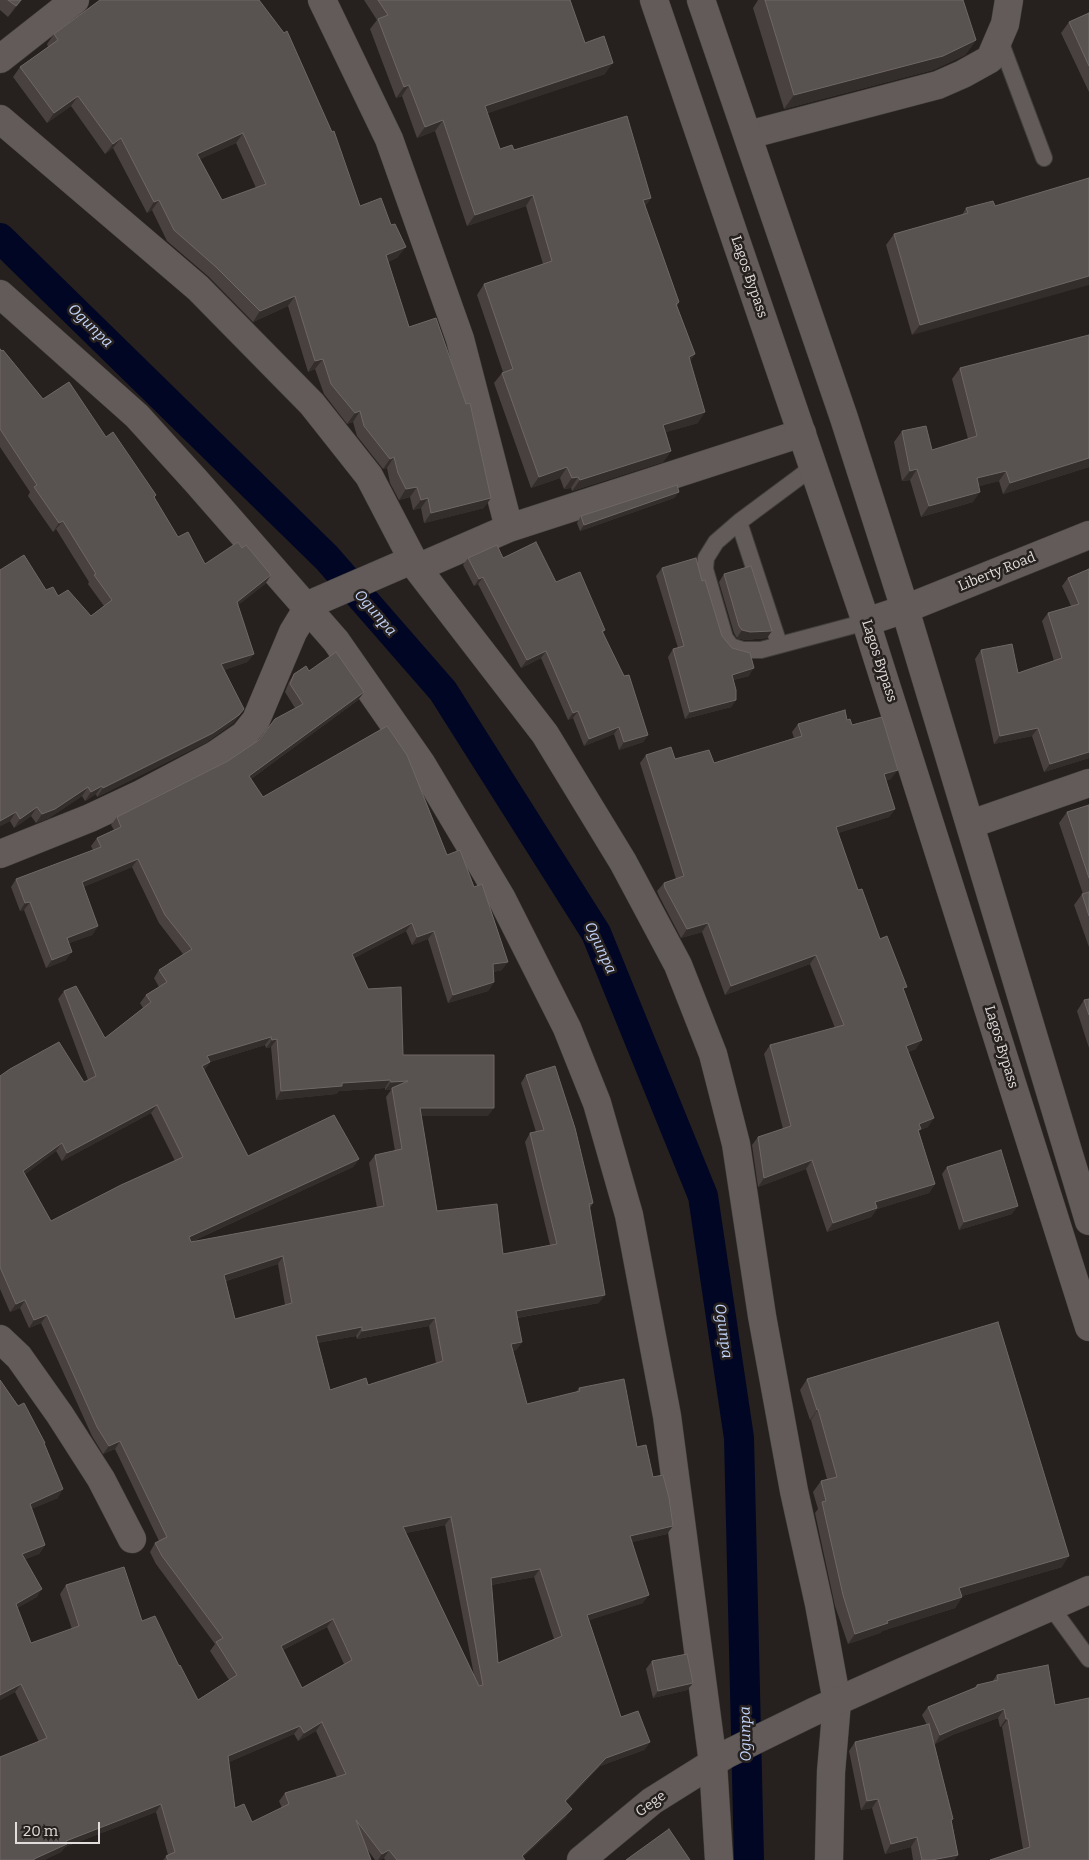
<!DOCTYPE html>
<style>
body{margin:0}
#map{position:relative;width:1089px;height:1860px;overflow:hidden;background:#26201f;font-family:Bitter,serif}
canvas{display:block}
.scale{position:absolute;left:15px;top:1822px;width:85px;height:22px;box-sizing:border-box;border:2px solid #e1dddc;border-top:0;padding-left:6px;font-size:15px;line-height:18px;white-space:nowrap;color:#e1dddc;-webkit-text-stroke:4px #26201f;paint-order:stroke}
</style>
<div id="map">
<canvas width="1089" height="1860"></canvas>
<div class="scale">20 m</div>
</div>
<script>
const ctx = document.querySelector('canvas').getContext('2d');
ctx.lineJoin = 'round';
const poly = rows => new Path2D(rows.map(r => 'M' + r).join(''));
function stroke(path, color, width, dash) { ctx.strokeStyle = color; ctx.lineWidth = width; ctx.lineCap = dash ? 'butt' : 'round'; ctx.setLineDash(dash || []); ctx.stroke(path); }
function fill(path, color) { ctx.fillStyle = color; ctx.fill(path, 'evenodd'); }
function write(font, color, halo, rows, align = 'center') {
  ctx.font = font + ' Bitter,serif'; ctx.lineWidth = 5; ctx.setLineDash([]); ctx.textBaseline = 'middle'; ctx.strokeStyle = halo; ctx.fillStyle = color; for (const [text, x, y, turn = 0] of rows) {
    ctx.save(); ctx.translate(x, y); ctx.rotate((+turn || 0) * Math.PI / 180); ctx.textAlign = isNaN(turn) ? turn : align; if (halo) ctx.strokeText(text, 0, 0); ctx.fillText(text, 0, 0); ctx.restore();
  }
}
stroke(poly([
 [0,238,327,558,443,691,596,933,703,1196,739,1438,749,1860]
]), '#010624', 30);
const service = poly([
 [999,38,1044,158],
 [813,467,739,522,716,542,706,558,705,569,725,638,731,646,743,650,761,650,866,622],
 [739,522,779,644],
 [1051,1607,1089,1659]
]);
const minor = poly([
 [322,0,389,139,460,339,509,528],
 [0,59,75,0],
 [0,119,198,288,312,404,369,476,417,568,545,734,623,862,678,965,713,1054,736,1144,762,1316,794,1491,819,1604,837,1702,831,1772,829,1860],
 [748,135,938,85,963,74,990,59,1005,24,1009,0],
 [0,294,137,416,196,481,336,641,421,763,502,899,567,1028,597,1103,629,1215,667,1416,713,1763,719,1860],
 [971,824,1089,783],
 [0,854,90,818,141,794,215,755,244,735,256,720,293,632,307,609,315,602,412,560,417,568,509,528,802,433],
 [0,1339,19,1357,60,1415,101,1479,132,1539]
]);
const tertiary = poly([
 [866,622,905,609,1089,535],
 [581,1860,652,1801,727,1754,813,1712,902,1672,1089,1590]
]);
const secondary = poly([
 [654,0,866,622,1089,1327],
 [701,0,844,418,905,609,1089,1221]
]);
stroke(service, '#413d3c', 18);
stroke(minor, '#413d3c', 29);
stroke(tertiary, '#413d3c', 29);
stroke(secondary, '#413d3c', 29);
stroke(service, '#625b5a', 16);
stroke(minor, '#625b5a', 28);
stroke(tertiary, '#625b5a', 28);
stroke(secondary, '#625b5a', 28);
fill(poly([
 [0,0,22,0,8,17,0,10],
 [100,0,360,206,398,257,388,262,409,327,484,508,424,523,421,508,413,510,410,497,399,500,390,483,387,468,383,469,357,436,353,422,347,424,324,394,315,369,308,372,288,306,253,322,209,277,167,241,152,210,147,213,113,148,105,154,71,106,47,123,13,77,20,67,48,47,47,44,54,34],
 [236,143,256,188,222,200,200,159],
 [364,0,570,0,585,43,605,74,487,113,500,149,514,150,651,198,645,206,679,302,677,306,695,354,690,361,698,423,666,432,671,451,663,462,572,491,571,488,564,489,560,478,531,488,494,383,502,373,503,372,477,295,484,284,543,264,526,206,467,226,435,131,417,138,402,96,396,98,370,29,377,20],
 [758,0,963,0,976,40,965,55,933,70,784,109,753,8],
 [1089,13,1089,92,1061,33,1069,22],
 [1089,178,912,335,886,245,894,234,962,215,966,208,995,206],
 [1089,335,1089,467,1003,494,999,481,979,486,973,502,921,517,910,480,902,481,894,442,902,431,932,450,968,439,952,379,960,368],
 [0,349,43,399,106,437,156,495,154,498,178,537,205,564,242,548,271,575,265,584,238,605,254,654,247,662,224,670,237,718,233,723,207,742,97,797,96,794,85,801,82,796,49,818,36,823,31,816,14,828,10,821,0,826,0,570,58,596,91,616,104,606,88,584,89,582,56,529,53,532,28,496,30,492,0,447],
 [679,492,674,498,580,531,577,523,581,516],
 [468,558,503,558,556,582,605,630,603,633,648,735,643,742,619,750,614,734,584,746,573,718,568,720,541,658,521,668,478,584,474,586,463,565],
 [662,568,702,581,722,636,749,676,733,680,736,700,731,707,685,719,668,657,673,649,678,648,656,576],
 [1089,569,1089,758,1044,772,1032,736,994,744,975,659,981,650,1018,673,1054,661,1042,621,1048,613,1071,606,1062,586,1068,578],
 [724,574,767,638,745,640,737,638,734,633,719,582],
 [309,671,364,692,358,700,251,779,263,797,447,855,502,970,493,972,494,982,488,991,448,1003,428,939,412,945,406,931,354,958,368,989,403,1055,488,1116,421,1116,437,1211,503,1254,550,1245,525,1142,530,1133,536,1132,521,1083,526,1075,593,1203,590,1208,599,1303,517,1318,522,1342,516,1350,512,1351,527,1404,576,1392,579,1388,637,1447,667,1534,632,1542,643,1603,589,1620,621,1717,650,1742,644,1750,600,1766,566,1802,566,1817,523,1857,525,1860,385,1860,384,1858,380,1860,375,1860,367,1849,371,1860,163,1860,168,1855,156,1812,65,1847,61,1852,44,1860,0,1860,39,1742,15,1692,0,1700,0,1380,45,1443,44,1444,58,1498,31,1509,45,1545,39,1554,25,1559,37,1597,17,1608,31,1643,72,1629,60,1594,66,1585,142,1621,179,1666,198,1700,229,1680,210,1651,215,1644,156,1564,150,1552,155,1543,159,1541,115,1449,103,1454,92,1436,41,1323,29,1328,20,1308,10,1312,0,1289,0,1076,84,1082,88,1080,58,999,64,991,105,1038,143,1008,140,1003,146,995,159,987,154,978,159,970,183,954,159,923,132,867,83,887,98,926,92,935,69,943,66,960,46,968,24,910,20,911,11,887,16,879,93,850,91,846,97,838,114,830,111,825,117,817,228,761,259,740,295,708,285,692,289,682,294,674],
 [265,1045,266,1048,271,1047,276,1100,336,1094,339,1091,385,1088,385,1090,391,1090,386,1097,395,1151,375,1155,369,1163,377,1208,191,1242,353,1167,359,1159,248,1156,204,1070,210,1062],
 [151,1113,175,1161,51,1221,25,1174,56,1151,62,1161],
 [278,1264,285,1305,235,1319,226,1281],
 [429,1326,436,1363,368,1385,330,1390,317,1343,356,1336,357,1339],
 [445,1525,474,1675,406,1533],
 [534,1577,554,1639,498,1663,491,1585],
 [327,1627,344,1664,302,1688,283,1650],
 [316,1731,337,1777,285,1793,279,1801,282,1808,252,1822,235,1808,229,1762,294,1734,298,1741],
 [847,720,891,779,886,780,895,809,889,817,838,833,858,890,880,939,904,991,916,1049,908,1052,928,1127,920,1130,919,1132,935,1184,929,1193,877,1209,871,1217,827,1232,806,1169,758,1187,752,1145,758,1137,783,1129,764,1054,770,1045,835,1028,810,964,725,995,702,932,681,938,659,896,657,891,664,883,676,879,640,763,646,755,675,759,714,763,794,738,792,732,798,724],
 [1089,805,1089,947,1074,905,1082,894,1083,894,1059,823,1067,812],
 [1089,999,1089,1048,1077,1011,1084,1000],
 [947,1167,1012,1214,959,1230,942,1174],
 [807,1379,1062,1567,962,1596,962,1597,955,1608,882,1631,880,1633,848,1644,835,1606,815,1513,818,1509,813,1492,821,1481,827,1479,811,1420,810,1420,800,1390],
 [652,1661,693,1683,687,1690,653,1698,646,1669],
 [997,1675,1055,1705,1089,1860,1023,1849,1002,1727,1000,1727,998,1718,952,1735,935,1744,934,1741,952,1822,958,1855,954,1860,913,1860,911,1847,885,1854,872,1808,861,1810,849,1751,855,1742,927,1725,922,1715,928,1707,974,1688,977,1685,992,1682]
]), '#484140');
fill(poly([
 [21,0,22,0,8,17,16,6],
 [976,40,965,55,933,70,784,109,794,95],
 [613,63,605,74,477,117,485,106],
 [409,85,402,96,396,98,404,87],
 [78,96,71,106,47,123,54,113],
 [443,120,435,131,417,138,425,127],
 [243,133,236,143,190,164,197,154],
 [121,138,113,148,105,154,113,144],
 [533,195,526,206,467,226,475,215],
 [651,198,643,208,643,200],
 [159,200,152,210,147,213,154,202],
 [406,247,398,257,379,266,386,255],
 [1089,276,1089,285,912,335,920,325],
 [295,296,288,306,253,322,260,311],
 [695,354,687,365,689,357],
 [323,359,315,369,308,372,315,361],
 [360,411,353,422,347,424,355,413],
 [705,412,698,423,656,435,663,425],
 [671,451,663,462,572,491,580,480],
 [394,457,387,468,383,469,390,459],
 [1089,458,1089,467,1003,494,1010,483],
 [567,467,560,478,531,488,539,477],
 [917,469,910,480,902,481,910,471],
 [1006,471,999,481,970,489,977,478],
 [578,477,571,488,564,489,572,478],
 [417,487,410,497,399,500,406,489],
 [679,492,674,498,580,531,584,525],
 [980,492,973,502,921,517,929,506],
 [428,498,421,508,413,510,421,500],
 [491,498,484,508,424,523,431,513],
 [63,521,56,529,53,532,59,523],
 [271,575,265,584,231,611,237,602],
 [483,577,478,584,474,586,479,579],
 [742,630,772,631,767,638,745,640,737,638],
 [546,651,541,658,521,668,527,660],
 [254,654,247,662,215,673,221,664],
 [754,668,749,676,726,682,732,675],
 [364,692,358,700,244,784,249,776],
 [736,700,731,707,685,719,690,712],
 [244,709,233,723,207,742,97,797,103,788],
 [578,711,573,718,568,720,573,713],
 [619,727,614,734,584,746,589,739],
 [1038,728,1032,736,994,744,1000,736],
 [648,735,643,742,619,750,624,742],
 [1089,752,1089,758,1044,772,1050,764],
 [898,770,891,779,878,783,884,774],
 [102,786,96,794,85,801,91,792],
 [88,787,82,796,49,818,36,823,42,814],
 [37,807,31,816,14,828,20,819],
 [895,809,889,817,829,836,836,827],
 [16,812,10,821,0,826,0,821],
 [138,859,132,867,76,890,82,882],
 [30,902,24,910,20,911,25,903],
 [412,923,406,931,346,962,352,954],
 [708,923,702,932,681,938,687,929],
 [98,926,92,935,61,946,67,938],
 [434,931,428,939,412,945,417,937],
 [72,952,66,960,46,968,52,960],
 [816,955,810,964,725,995,731,986],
 [508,962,502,970,488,973,493,964],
 [494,982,488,991,448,1003,453,995],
 [271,1037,265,1045,210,1062,205,1070,196,1074,207,1056],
 [277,1039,271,1047,266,1048,272,1040],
 [922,1040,916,1049,900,1055,906,1046],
 [390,1080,385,1088,339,1091,336,1094,276,1100,281,1091,342,1083],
 [408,1081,392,1088,391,1090,385,1090,391,1082],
 [157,1105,151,1113,62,1161,67,1153],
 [420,1108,494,1108,488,1116,414,1116],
 [934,1118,928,1127,920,1130,915,1137,919,1124],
 [62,1143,56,1151,18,1180,23,1171],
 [359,1159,353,1167,184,1245,189,1237],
 [812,1160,806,1169,758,1187,764,1178],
 [935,1184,929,1193,877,1209,871,1217,827,1232,833,1223,875,1202],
 [1018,1206,1012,1214,959,1230,964,1222],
 [283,1256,278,1264,219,1283,224,1275],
 [605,1295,599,1303,510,1319,516,1311],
 [25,1300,20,1308,10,1312,16,1304],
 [47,1315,41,1323,29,1328,34,1320],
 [435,1318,429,1326,357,1339,362,1331],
 [362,1327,356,1336,310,1344,316,1336],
 [522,1342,516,1350,505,1352,511,1344],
 [818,1409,811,1420,810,1420,817,1410],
 [120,1441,115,1449,103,1454,109,1446],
 [63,1489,58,1498,24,1512,30,1504],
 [451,1517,445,1525,397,1535,403,1527],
 [673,1526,667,1534,624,1544,630,1536],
 [45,1545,39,1554,16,1562,22,1554],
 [1069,1556,1062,1567,952,1599,959,1588],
 [540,1569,534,1577,485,1586,491,1578],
 [42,1589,37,1597,10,1612,16,1604],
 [649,1595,643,1603,581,1623,587,1615],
 [962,1597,955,1608,882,1631,880,1633,848,1644,855,1634,887,1621],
 [333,1619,327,1627,275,1654,281,1646],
 [693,1683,687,1690,653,1698,658,1691],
 [21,1684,15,1692,0,1700,0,1695],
 [1004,1709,998,1718,952,1735,935,1744,940,1735,958,1727],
 [1006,1719,1008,1719,1002,1727,1000,1727],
 [322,1722,316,1731,298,1741,304,1733],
 [300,1726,294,1734,222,1765,228,1756],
 [650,1742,644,1750,600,1766,559,1809,565,1801,606,1758],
 [878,1799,872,1808,861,1810,867,1801],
 [161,1804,156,1812,65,1847,61,1852,44,1860,33,1860,66,1841],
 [572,1809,566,1817,520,1860,522,1856],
 [917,1837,911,1847,885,1854,891,1844],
 [389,1850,384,1858,380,1860,378,1860,382,1854],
 [958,1855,954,1860,932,1860]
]), '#332d2c');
const building = poly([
 [8,0,21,0,16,6,8,0],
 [100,0,259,0,284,33,287,31,332,132,334,131,360,206,381,198,391,225,395,224,406,247,386,255,409,327,436,318,466,404,470,403,491,498,431,513,428,498,421,500,417,487,406,489,398,473,394,457,390,459,364,426,360,411,355,413,331,384,323,359,315,361,295,296,260,311,216,267,174,230,159,200,154,202,121,138,113,144,78,96,54,113,20,67,58,40,54,34,100,0],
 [243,133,266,184,222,200,197,154,243,133],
 [378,0,570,0,585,43,604,36,613,63,485,106,500,149,512,145,514,150,627,116,651,198,643,200,679,302,676,304,695,354,689,357,705,412,663,425,671,451,580,480,578,477,572,478,567,467,539,477,502,373,513,369,484,284,552,261,533,195,475,215,443,120,425,127,409,85,404,87,378,19,388,15,378,0],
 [765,0,963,0,976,40,943,56,794,95,765,0],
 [1089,13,1089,66,1069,22,1089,13],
 [1089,178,1089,276,920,325,894,234,968,213,966,208,993,201,995,206,1089,178],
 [1089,335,1089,458,1010,483,1006,471,977,478,980,492,929,506,917,469,910,471,902,431,926,426,932,450,977,436,960,368,1089,335],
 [0,349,2,351,3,350,43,399,69,382,106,437,113,432,156,495,154,497,178,537,188,532,205,564,238,542,242,548,246,545,271,575,237,602,254,654,221,664,244,709,239,715,213,733,103,788,102,786,91,792,88,787,55,809,42,814,37,807,20,819,16,812,0,821,0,570,24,555,46,590,53,587,58,596,68,590,91,616,112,600,94,575,96,574,63,521,59,523,34,487,37,485,0,429,0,349],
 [677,485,679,492,584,525,581,516,677,485],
 [536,542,556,582,580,572,605,630,602,631,624,676,629,675,648,735,624,742,619,727,589,739,578,711,573,713,546,651,527,660,483,577,479,579,468,558,497,545,503,558,536,542],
 [696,558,702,581,705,580,722,636,732,648,750,653,754,668,732,675,736,690,736,700,690,712,673,649,684,646,662,568,696,558],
 [751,566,772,631,750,632,742,630,739,626,724,574,751,566],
 [1089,569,1089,752,1050,764,1038,728,1000,736,981,650,1012,644,1018,673,1062,658,1048,613,1079,604,1068,578,1089,569],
 [336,652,364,692,249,776,263,797,387,726,407,755,447,855,460,850,474,887,482,884,508,962,493,964,494,982,453,995,434,931,417,937,412,923,352,954,368,989,401,987,403,1055,494,1055,494,1108,420,1108,437,1211,497,1204,503,1254,557,1244,530,1133,544,1130,526,1075,555,1066,575,1128,593,1203,589,1204,605,1295,516,1311,522,1342,511,1344,527,1404,580,1391,579,1388,624,1379,637,1447,646,1445,653,1477,663,1475,669,1498,673,1526,630,1536,649,1595,587,1615,621,1717,638,1711,650,1742,606,1758,565,1801,572,1809,522,1856,525,1860,397,1860,389,1850,382,1854,356,1820,371,1860,168,1860,166,1856,175,1852,161,1804,66,1841,67,1844,34,1859,34,1860,0,1860,0,1757,47,1738,21,1684,0,1695,0,1380,18,1406,24,1403,45,1443,44,1443,63,1489,30,1504,45,1545,22,1554,42,1589,16,1604,31,1643,79,1626,66,1585,124,1567,142,1621,155,1616,179,1666,180,1665,198,1700,237,1675,216,1642,223,1638,162,1556,155,1543,167,1537,120,1441,109,1446,97,1427,47,1315,34,1320,25,1300,16,1304,0,1267,0,1076,10,1069,59,1042,84,1082,96,1076,64,991,76,986,105,1038,151,1002,146,995,167,982,159,970,192,949,165,915,138,859,82,882,98,926,67,938,72,952,52,960,30,902,25,903,16,879,101,847,97,838,121,827,117,817,228,761,259,740,275,719,303,704,290,684,294,674,306,666,309,671,336,652],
 [271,1037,272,1040,277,1039,281,1091,342,1086,342,1083,390,1080,391,1082,408,1081,392,1088,402,1149,375,1155,384,1206,191,1242,189,1237,359,1159,334,1115,248,1156,202,1066,210,1062,207,1056,271,1037],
 [157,1105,183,1157,121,1185,51,1221,23,1171,62,1143,67,1153,157,1105],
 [283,1256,292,1303,235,1319,224,1275,283,1256],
 [435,1318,443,1361,368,1385,366,1378,330,1390,316,1336,362,1327,362,1331,435,1318],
 [451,1517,483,1685,479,1686,403,1527,451,1517],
 [540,1569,562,1636,498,1663,491,1578,540,1569],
 [333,1619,352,1660,302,1688,281,1646,333,1619],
 [322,1722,346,1774,285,1793,289,1804,252,1822,244,1804,235,1808,228,1756,300,1726,304,1733,322,1722],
 [845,710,847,720,850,719,852,725,882,717,898,770,884,774,895,809,836,827,858,890,862,889,880,939,887,936,907,987,903,988,922,1040,906,1046,934,1118,919,1124,921,1129,918,1130,935,1184,875,1202,877,1208,833,1223,812,1160,764,1178,758,1137,791,1126,770,1045,844,1025,816,955,731,986,708,923,687,929,665,888,664,883,684,876,646,755,671,747,675,759,709,750,714,763,802,736,798,724,845,710],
 [1089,805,1089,878,1067,812,1089,805],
 [1089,892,1089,916,1082,894,1089,892],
 [1089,999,1089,1015,1084,1000,1089,999],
 [1001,1150,1018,1206,964,1222,947,1167,1001,1150],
 [998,1322,1069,1556,959,1588,962,1597,887,1621,888,1623,855,1634,843,1595,822,1502,826,1501,821,1481,837,1477,818,1409,817,1410,807,1379,998,1322],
 [687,1654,693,1683,658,1691,652,1661,687,1654],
 [1048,1665,1055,1705,1089,1698,1089,1860,990,1860,1030,1847,1008,1719,1006,1719,1004,1709,958,1727,940,1735,928,1707,977,1687,977,1685,998,1680,997,1675,1048,1665],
 [929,1724,953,1819,951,1820,958,1855,932,1860,922,1860,917,1837,891,1844,878,1799,867,1801,855,1742,929,1724],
 [669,1829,690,1860,626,1860,669,1829]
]);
fill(building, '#585251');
stroke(building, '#6e6766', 1);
write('14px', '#e1dddc', '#26201f', [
 ["Lagos Bypass",749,277,71],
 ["Liberty Road",997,572,-22],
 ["Lagos Bypass",879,661,72],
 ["Lagos Bypass",1001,1047,73],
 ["Gege",651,1804,-36]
]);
write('italic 15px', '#c2d4fa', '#26201f', [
 ["Ogunpa",90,326,44],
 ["Ogunpa",375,613,49],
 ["Ogunpa",600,948,65],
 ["Ogunpa",723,1331,82],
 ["Ogunpa",746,1734,-91]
]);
</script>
